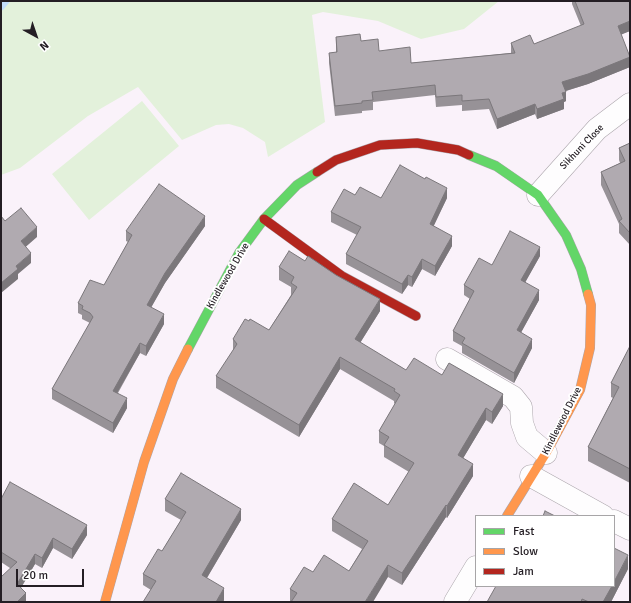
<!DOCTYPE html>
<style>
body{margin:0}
#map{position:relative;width:631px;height:603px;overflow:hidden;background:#faf2fa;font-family:Signika,sans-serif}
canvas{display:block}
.frame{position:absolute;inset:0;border:2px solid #241e24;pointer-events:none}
.legend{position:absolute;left:475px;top:515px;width:140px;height:72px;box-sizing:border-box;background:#fff;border:1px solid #a7a5a7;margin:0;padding:5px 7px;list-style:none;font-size:12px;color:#241e24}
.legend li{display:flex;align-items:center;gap:8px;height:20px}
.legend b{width:20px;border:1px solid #a7a5a7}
.north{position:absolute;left:16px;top:16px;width:40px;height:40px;-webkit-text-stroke:3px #fff;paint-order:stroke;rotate:140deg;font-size:11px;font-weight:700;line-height:16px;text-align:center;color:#241e24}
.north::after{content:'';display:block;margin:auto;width:14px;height:18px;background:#241e24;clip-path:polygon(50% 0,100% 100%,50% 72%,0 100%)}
.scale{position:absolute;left:16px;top:569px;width:68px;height:18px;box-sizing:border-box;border:2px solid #241e24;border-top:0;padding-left:5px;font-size:12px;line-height:14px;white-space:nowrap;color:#241e24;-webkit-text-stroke:3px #fff;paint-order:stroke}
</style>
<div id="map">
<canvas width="631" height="603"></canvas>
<div class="frame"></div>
<ul class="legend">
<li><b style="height:5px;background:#63d668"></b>Fast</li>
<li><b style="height:5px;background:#ff974d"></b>Slow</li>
<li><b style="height:5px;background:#b3261e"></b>Jam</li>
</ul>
<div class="north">N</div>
<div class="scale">20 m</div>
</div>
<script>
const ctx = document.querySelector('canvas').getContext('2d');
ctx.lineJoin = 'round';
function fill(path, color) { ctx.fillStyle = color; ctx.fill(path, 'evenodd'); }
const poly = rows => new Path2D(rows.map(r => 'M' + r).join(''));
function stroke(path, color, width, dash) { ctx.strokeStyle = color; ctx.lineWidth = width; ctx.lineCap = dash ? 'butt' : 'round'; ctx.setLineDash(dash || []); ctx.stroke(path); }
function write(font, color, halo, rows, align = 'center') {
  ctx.font = font + ' Signika,sans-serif'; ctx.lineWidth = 4; ctx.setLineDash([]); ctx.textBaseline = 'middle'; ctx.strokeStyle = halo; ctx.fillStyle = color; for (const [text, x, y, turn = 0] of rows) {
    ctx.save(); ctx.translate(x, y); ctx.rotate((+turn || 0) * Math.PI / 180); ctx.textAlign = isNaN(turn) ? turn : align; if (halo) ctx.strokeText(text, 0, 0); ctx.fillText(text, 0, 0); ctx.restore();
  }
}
fill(poly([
 [1,1,499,1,464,29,421,39,378,21,323,12,312,15,325,122,268,157,265,142,243,128,229,124,216,125,182,140,138,87,88,116,20,168,1,175],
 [142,101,179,146,89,220,52,174]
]), '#e3f1db');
stroke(poly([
 [1,7,6,1]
]), '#c3ddfb', 7);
const street = poly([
 [538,195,597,129,630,104],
 [447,359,513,397,521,407,522,423,527,437,546,453],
 [531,476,603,516],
 [614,521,630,529],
 [455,602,476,567]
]);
const fast = poly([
 [469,155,496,166,538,195,566,235,581,269,588,294],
 [188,349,239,253,264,219,297,185,317,172]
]);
const slow = poly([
 [507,516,546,453,580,390,590,348,591,305,588,294],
 [105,602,144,462,173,379,188,349]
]);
const jam = poly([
 [317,172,336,160,380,145,417,143,458,150,469,155],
 [264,219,342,276,416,316]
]);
stroke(street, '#aca6ac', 23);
stroke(fast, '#aca6ac', 10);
stroke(slow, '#aca6ac', 10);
stroke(jam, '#aca6ac', 10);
stroke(street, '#fefdfe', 22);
stroke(fast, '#63d668', 9);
stroke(slow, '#ff974d', 9);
stroke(jam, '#b3261e', 9);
fill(poly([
 [572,1,630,1,630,31,621,34,630,67,588,84,566,91,566,101,564,102,564,109,537,119,535,114,497,129,489,109,462,111,462,105,436,107,435,95,373,102,373,110,362,111,362,113,335,116,329,63,329,53,336,53,336,37,361,41,379,51,411,63,511,53,511,43,534,44,581,26,572,4],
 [630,143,630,245,619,233,619,224,601,185,601,172,620,163,619,160,619,148],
 [355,195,381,198,447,198,433,226,452,246,435,276,422,269,412,287,408,285,402,294,346,264,346,254,357,235,331,222,331,212],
 [205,226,165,283,151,307,164,324,146,356,140,353,118,393,127,408,113,433,52,399,52,389,90,323,82,319,82,315,78,313,78,303,104,285,128,242,126,241,126,231],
 [540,256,525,282,539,300,521,332,532,348,514,383,462,353,462,346,453,341,453,331,470,299,464,295,464,285,492,265],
 [279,267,380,311,360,343,406,370,442,375,503,406,492,424,486,420,463,458,473,476,447,518,446,517,402,585,388,577,291,602,290,601,290,589,313,572,349,571,362,549,332,531,332,519,388,505,409,472,384,457,384,446,379,443,379,431,395,404,394,403,394,401,340,369,299,437,216,388,216,376,233,351,233,339,249,321,269,330,291,295,291,287,279,280],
 [630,346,630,483,588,461,588,447,613,398,611,397,611,383],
 [1,499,87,535,72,559,53,548,42,568,35,564,21,588,26,602,10,568,1,562],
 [165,499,241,520,207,578,224,600,223,602,143,602,151,590,143,585,143,574,162,551,181,520,165,511],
 [628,569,611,602,487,602]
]), '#979297');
fill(poly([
 [630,21,630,31,618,36,618,26],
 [630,57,630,67,588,84,562,92,562,82],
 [566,92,566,101,564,102,564,109,537,119,537,109,562,93],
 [535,104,535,114,497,129,497,119],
 [447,188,447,198,430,234,430,224],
 [205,216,205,226,165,283,147,315,147,305,165,273],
 [37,227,37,237,21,251,21,241],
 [452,236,452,246,435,276,435,266],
 [540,247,540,256,521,290,521,280],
 [31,253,31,263,18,274,18,279,1,293,1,283,16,266],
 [422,259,422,269,412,287,412,277],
 [408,275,408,285,402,294,402,284],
 [539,290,539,300,517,340,517,330],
 [380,299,380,311,355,351,355,339],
 [164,314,164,324,146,356,146,346],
 [532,339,532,348,514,383,514,373],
 [140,343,140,353,113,400,113,391],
 [340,357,340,369,299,437,299,425],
 [503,394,503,406,492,424,492,412],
 [127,398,127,408,113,433,113,423],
 [486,408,486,420,458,467,458,455],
 [473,464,473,476,447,518,447,506],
 [446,505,446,517,402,585,402,573],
 [241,509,241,520,202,586,202,575],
 [87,525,87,535,72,559,72,549],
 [53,538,53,548,42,568,42,558],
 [35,554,35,564,17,594,17,584],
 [628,555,628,569,611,602,603,602,612,586,614,586,614,582],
 [388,565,388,577,373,602,365,602],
 [224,588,224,600,223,602,216,602],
 [26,593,26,602,17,602]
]), '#7b777b');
const building = poly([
 [575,1,630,1,630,21,618,26,630,57,588,74,562,82,566,92,562,93,564,99,537,109,535,104,497,119,489,99,462,101,462,95,436,97,435,85,372,92,373,100,362,101,362,103,335,106,329,53,337,52,336,37,360,34,361,41,378,39,379,51,410,47,411,63,515,53,511,43,530,35,534,44,584,24,575,1],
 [630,143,630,233,619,221,622,219,601,172,625,161,619,148,630,143],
 [400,165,425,179,426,177,447,188,430,224,452,236,435,266,422,259,412,277,408,275,402,284,346,254,361,227,331,212,344,189,355,195,360,187,381,198,400,165],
 [159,184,205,216,165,273,147,305,164,314,146,346,140,343,113,391,127,398,113,423,52,389,93,317,90,313,82,309,83,306,78,303,90,280,104,285,132,235,126,231,159,184],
 [21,208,37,227,21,241,31,253,16,266,18,269,1,283,1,216,5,221,21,208],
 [510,231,540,247,521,280,539,290,517,330,532,339,514,373,462,343,465,338,453,331,474,291,464,285,479,258,492,265,510,231],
 [289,251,305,261,308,256,336,275,380,299,355,339,406,370,414,358,442,375,449,363,503,394,492,412,486,408,458,455,473,464,447,506,446,505,402,573,388,565,365,602,291,602,297,593,290,589,304,567,313,572,324,555,349,571,368,541,332,519,354,483,388,505,414,463,384,445,389,437,379,431,400,395,394,391,395,389,340,357,299,425,216,376,237,344,233,339,245,319,249,321,250,319,269,330,297,287,291,283,294,277,279,267,289,251],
 [630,346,630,469,588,447,619,387,611,383,630,346],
 [181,473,241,509,202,575,224,588,216,602,143,602,156,581,143,574,158,549,162,551,186,512,165,499,181,473],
 [10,482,87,525,72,549,53,538,42,558,35,554,17,584,26,593,17,602,1,602,1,577,17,562,1,552,1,499,10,482],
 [545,511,555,516,543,516,545,511],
 [614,548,628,555,614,582,614,548],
 [496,586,612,586,603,602,589,602,582,599,581,602,487,602,496,586]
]);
fill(building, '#b0aab0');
stroke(building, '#7b777b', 1);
write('10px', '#241e24', '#fff', [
 ["Sikhuni Close",582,147,-46],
 ["Kindlewood Drive",228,276,-60],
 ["Kindlewood Drive",562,421,-63]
]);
</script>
